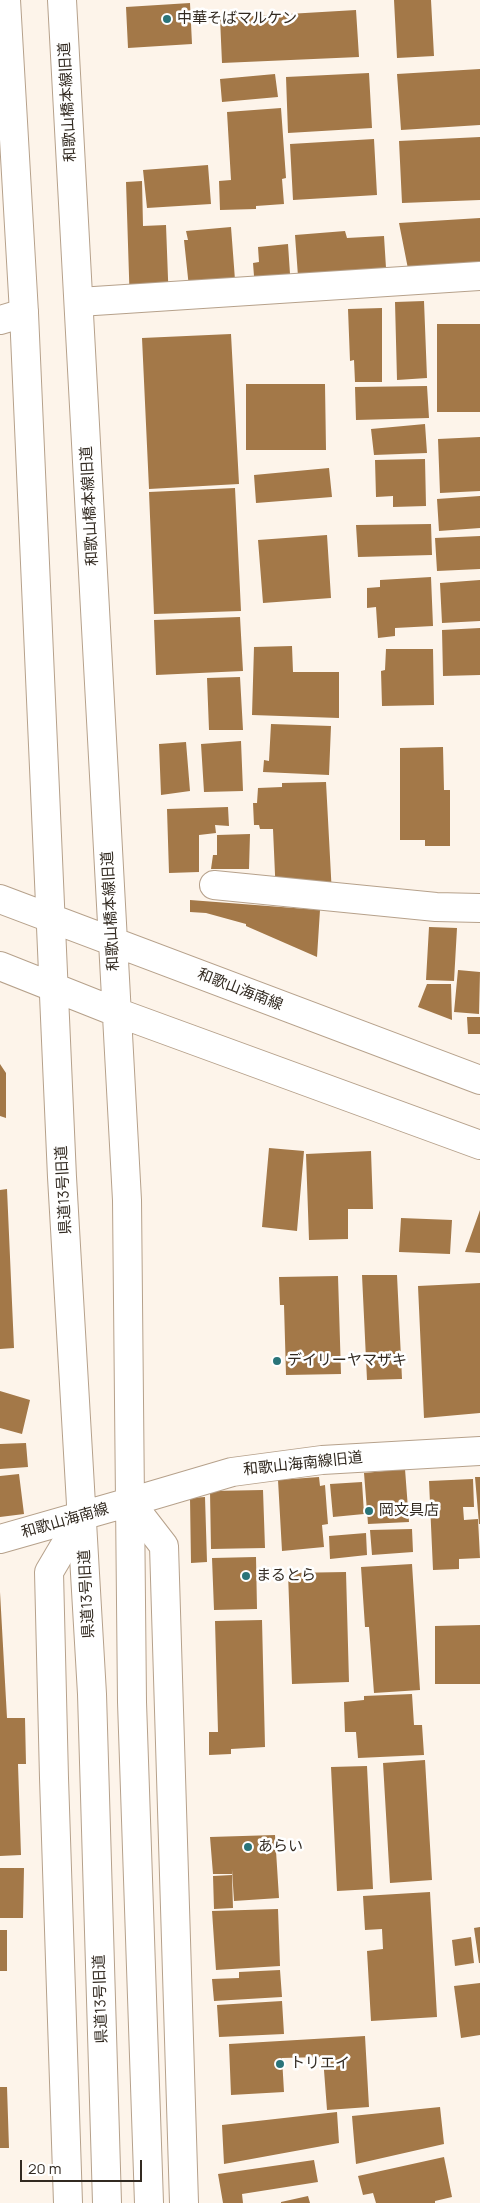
<!DOCTYPE html>
<meta charset="utf-8">
<style>
body{margin:0}
#map{position:relative;width:480px;height:2203px;overflow:hidden;background:#fdf4ea;font-family:Manrope,sans-serif}
canvas{display:block}
.scale{position:absolute;left:20px;top:2160px;width:122px;height:22px;box-sizing:border-box;border:2px solid #322a21;border-top:0;padding-left:6px;font-size:15px;line-height:18px;white-space:nowrap;color:#322a21;-webkit-text-stroke:4px #fff;paint-order:stroke}
</style>
<div id="map">
<canvas width="480" height="2203"></canvas>
<div class="scale">20 m</div>
</div>
<script>
const ctx = document.querySelector('canvas').getContext('2d');
ctx.lineJoin = 'round';
function fill(path, color) { ctx.fillStyle = color; ctx.fill(path, 'evenodd'); }
const poly = rows => new Path2D(rows.map(r => 'M' + r).join(''));
function stroke(path, color, width, dash) { ctx.strokeStyle = color; ctx.lineWidth = width; ctx.lineCap = dash ? 'butt' : 'round'; ctx.setLineDash(dash || []); ctx.stroke(path); }
function write(font, color, halo, rows, align = 'center') {
  ctx.font = font + ' Manrope,"Noto Sans JP",sans-serif'; ctx.lineWidth = 5; ctx.setLineDash([]); ctx.textBaseline = 'middle'; ctx.strokeStyle = halo; ctx.fillStyle = color; for (const [text, x, y, turn = 0] of rows) {
    ctx.save(); ctx.translate(x, y); ctx.rotate((+turn || 0) * Math.PI / 180); ctx.textAlign = isNaN(turn) ? turn : align; if (halo) ctx.strokeText(text, 0, 0); ctx.fillText(text, 0, 0); ctx.restore();
  }
}
fill(poly([
 [394,0,431,0,434,56,397,58],
 [190,3,192,44,128,48,126,7],
 [356,10,359,57,222,63,220,18],
 [480,69,480,125,401,130,397,74],
 [369,73,372,128,288,133,286,77],
 [275,74,278,97,222,102,220,79],
 [281,108,286,178,282,179,284,204,256,206,256,209,220,210,219,181,231,180,227,112],
 [480,137,480,200,402,203,399,141],
 [374,139,377,195,293,200,290,144],
 [208,165,211,204,147,208,143,170],
 [142,181,143,226,166,225,169,305,130,307,126,182],
 [480,218,480,275,410,279,399,223],
 [231,227,236,293,190,297,184,240,188,240,186,231],
 [345,231,347,238,384,236,387,284,299,290,295,235],
 [288,244,291,289,261,291,260,276,254,276,253,263,259,262,258,247],
 [424,301,427,378,397,380,395,302],
 [382,308,382,382,355,382,354,360,350,361,348,309],
 [437,324,480,324,480,412,437,412],
 [231,334,239,484,149,489,142,338],
 [246,384,325,384,326,450,246,450],
 [427,386,429,418,356,420,355,387],
 [425,424,427,453,374,455,371,429],
 [480,437,480,491,440,493,438,439],
 [425,459,426,506,393,507,393,496,376,497,375,460],
 [329,468,332,497,256,503,254,475],
 [235,488,241,611,154,614,149,492],
 [480,496,480,528,439,531,437,499],
 [431,524,432,555,358,557,356,525],
 [327,535,331,598,263,603,258,540],
 [480,536,480,569,437,571,435,538],
 [431,577,433,626,395,628,395,636,378,638,376,607,367,608,367,588,380,587,380,580],
 [480,580,480,621,442,623,440,583],
 [240,617,243,671,156,675,154,620],
 [480,628,480,675,443,676,442,630],
 [292,646,293,672,339,672,339,718,252,715,254,647],
 [386,649,433,649,434,705,382,706,381,671,385,670],
 [240,677,243,730,209,730,207,678],
 [271,724,331,726,329,775,263,772,264,760,269,761],
 [241,741,243,791,204,792,201,744],
 [186,742,190,791,161,795,159,744],
 [443,747,444,790,450,790,450,846,425,846,425,840,400,840,400,748],
 [326,782,332,895,276,897,273,829,260,829,259,825,254,825,253,803,257,803,258,788,282,787,282,783],
 [228,807,229,826,215,825,216,833,199,835,199,872,169,873,167,809],
 [250,834,249,869,211,869,213,855,217,855,217,835],
 [190,900,320,910,317,957,246,926,246,924,206,913,190,912],
 [429,927,457,928,454,981,426,980],
 [458,970,480,972,479,1014,454,1012],
 [427,984,451,984,452,1020,418,1007],
 [467,1017,480,1017,480,1034,468,1034],
 [0,1064,6,1073,6,1118,0,1116],
 [269,1148,304,1151,297,1231,262,1227],
 [371,1151,373,1209,348,1209,348,1239,309,1240,306,1154],
 [7,1189,14,1348,0,1349,0,1190],
 [480,1210,480,1253,465,1252],
 [401,1218,452,1220,450,1254,399,1252],
 [362,1275,397,1275,402,1379,367,1380],
 [338,1276,341,1374,286,1375,284,1305,280,1305,279,1277],
 [480,1283,480,1413,424,1418,418,1286],
 [0,1391,30,1400,22,1434,0,1428],
 [26,1443,28,1467,0,1469,0,1444],
 [405,1469,409,1522,368,1524,364,1473],
 [19,1474,24,1514,0,1517,0,1476],
 [319,1477,320,1486,325,1485,327,1512,328,1524,322,1525,324,1547,282,1551,278,1480],
 [475,1477,480,1477,480,1524,479,1524],
 [473,1479,474,1507,463,1507,464,1520,478,1519,480,1558,459,1559,459,1569,433,1570,429,1481],
 [362,1482,364,1514,333,1517,330,1484],
 [263,1490,265,1548,211,1549,210,1491],
 [205,1497,207,1562,191,1563,190,1498],
 [412,1529,413,1552,372,1555,370,1530],
 [366,1533,367,1555,330,1559,329,1536],
 [256,1557,257,1609,214,1610,212,1558],
 [412,1564,420,1690,374,1693,369,1627,365,1627,361,1567],
 [346,1572,349,1682,292,1684,288,1573],
 [0,1592,7,1718,25,1718,26,1764,18,1764,21,1855,0,1856],
 [262,1620,265,1747,231,1749,231,1754,209,1755,209,1732,218,1732,215,1621],
 [480,1625,480,1684,435,1684,435,1626],
 [412,1694,414,1725,422,1725,424,1755,358,1758,356,1732,345,1732,344,1702,364,1700,364,1696],
 [425,1760,432,1880,390,1883,383,1763],
 [367,1766,373,1889,337,1891,331,1767],
 [275,1835,279,1898,234,1901,232,1870,232,1874,213,1874,210,1837],
 [0,1868,24,1868,23,1918,0,1918],
 [232,1875,233,1908,214,1909,213,1876],
 [430,1892,437,2017,371,2021,367,1951,383,1949,382,1929,365,1930,363,1896],
 [278,1909,280,1966,216,1970,212,1911],
 [480,1927,480,1963,479,1963,474,1928],
 [0,1930,7,1930,7,1971,0,1971],
 [471,1937,474,1963,455,1966,452,1940],
 [280,1970,282,1997,214,2001,212,1979,239,1978,239,1972],
 [480,1983,480,2035,461,2038,454,1986],
 [282,2001,284,2034,219,2037,217,2005],
 [365,2036,369,2107,327,2110,323,2057,282,2058,284,2092,231,2095,229,2044],
 [0,2087,7,2087,9,2148,0,2148],
 [440,2107,444,2144,356,2164,352,2116],
 [337,2112,339,2143,224,2164,222,2125],
 [444,2157,452,2197,435,2201,435,2203,376,2203,373,2193,363,2195,358,2176],
 [314,2160,318,2182,242,2194,243,2203,223,2203,218,2174],
 [308,2196,310,2203,281,2203,281,2202]
]), '#a37848');
const street = poly([
 [79,302,480,276],
 [0,320,24,313],
 [214,885,436,907,480,908],
 [68,2203,54,1778,49,1572,82,1516],
 [184,2203,164,1546,130,1502,232,1472,322,1460,480,1451]
]);
const secondary = poly([
 [6,0,24,313,62,1177,92,1694,107,2203],
 [62,0,127,1200,132,1702,149,2203],
 [0,899,480,1080],
 [0,966,116,1012,480,1145],
 [0,1539,130,1502]
]);
stroke(street, '#b6a18b', 30);
stroke(secondary, '#b6a18b', 30);
stroke(street, '#fff', 28);
stroke(secondary, '#fff', 28);
for (const [x, y, r, color] of [
 [167,19,5,"#2a7479"],
 [277,1361,5,"#2a7479"],
 [369,1511,5,"#2a7479"],
 [246,1576,5,"#2a7479"],
 [248,1847,5,"#2a7479"],
 [280,2064,5,"#2a7479"]
]) { const dot = new Path2D(); dot.arc(x, y, r, 0, 2 * Math.PI); ctx.fillStyle = color; ctx.fill(dot); stroke(dot, '#fff', 2); }
write('15px', '#322a21', '#fff', [
 ["中華そばマルケン",177,19],
 ["デイリーヤマザキ",287,1361],
 ["岡文具店",379,1511],
 ["まるとら",256,1576],
 ["あらい",258,1847],
 ["トリエイ",290,2064]
], 'left');
write('15px', '#322a21', '#fff', [
 ["和歌山橋本線旧道",68,102,-93],
 ["和歌山橋本線旧道",90,506,-93],
 ["和歌山橋本線旧道",111,911,-93],
 ["和歌山海南線",240,990,21],
 ["県道13号旧道",64,1190,-93],
 ["和歌山海南線旧道",303,1464,-6],
 ["和歌山海南線",65,1521,-16],
 ["県道13号旧道",87,1594,-93],
 ["県道13号旧道",101,1999,-92]
]);
</script>
